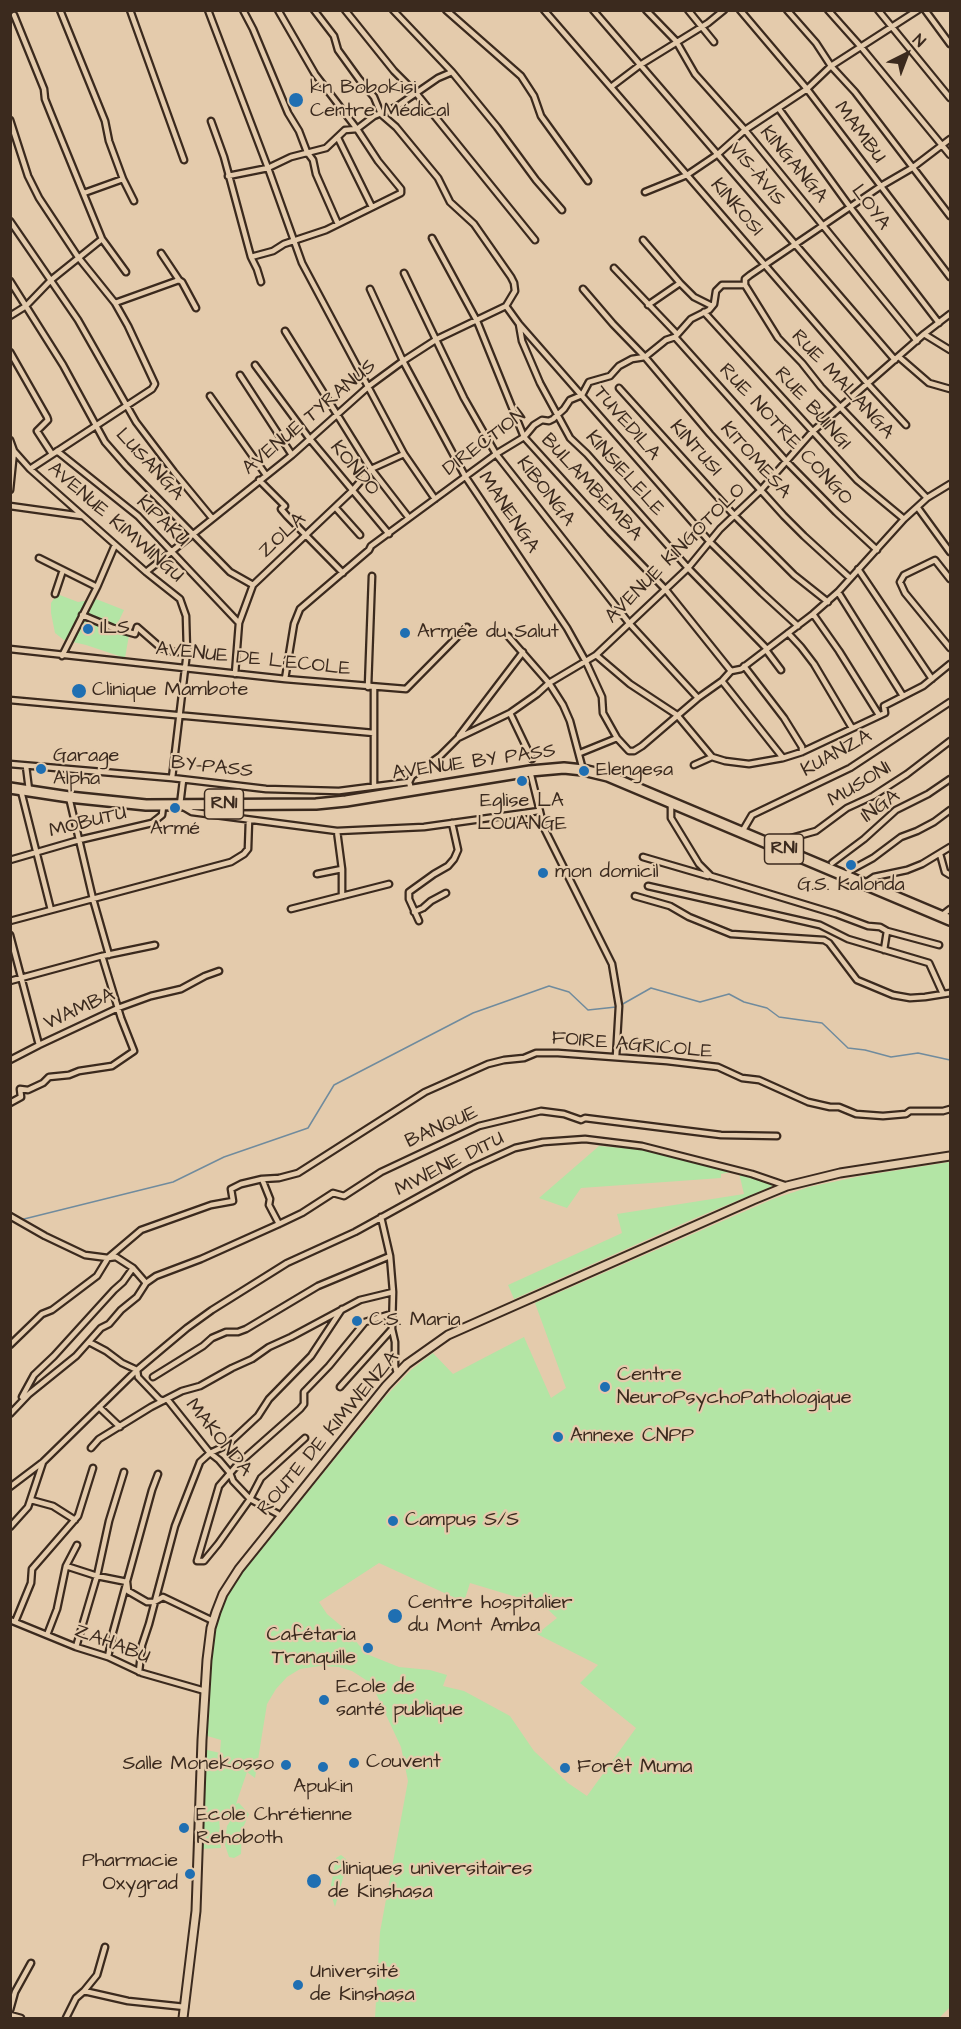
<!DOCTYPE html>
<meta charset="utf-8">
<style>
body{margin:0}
#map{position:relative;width:961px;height:2029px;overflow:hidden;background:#e4cbac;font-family:"Architects Daughter",sans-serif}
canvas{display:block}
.frame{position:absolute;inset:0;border:12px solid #3b2a1e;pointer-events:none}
.north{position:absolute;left:877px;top:24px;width:60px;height:60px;-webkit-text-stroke:4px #e4cbac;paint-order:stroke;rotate:42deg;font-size:16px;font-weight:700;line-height:24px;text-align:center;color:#3b2a1e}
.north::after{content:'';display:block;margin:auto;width:21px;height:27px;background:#3b2a1e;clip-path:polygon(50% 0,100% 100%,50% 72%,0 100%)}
</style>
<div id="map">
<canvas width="961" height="2029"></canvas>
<div class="frame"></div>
<div class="north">N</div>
</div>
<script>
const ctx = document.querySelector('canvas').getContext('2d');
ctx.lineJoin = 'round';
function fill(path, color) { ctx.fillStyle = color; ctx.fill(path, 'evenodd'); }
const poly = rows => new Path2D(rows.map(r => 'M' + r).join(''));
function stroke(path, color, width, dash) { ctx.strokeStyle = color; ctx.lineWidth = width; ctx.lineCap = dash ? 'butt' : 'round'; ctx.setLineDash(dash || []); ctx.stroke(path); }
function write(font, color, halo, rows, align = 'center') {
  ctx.font = font + ' "Architects Daughter",sans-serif'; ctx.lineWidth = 4.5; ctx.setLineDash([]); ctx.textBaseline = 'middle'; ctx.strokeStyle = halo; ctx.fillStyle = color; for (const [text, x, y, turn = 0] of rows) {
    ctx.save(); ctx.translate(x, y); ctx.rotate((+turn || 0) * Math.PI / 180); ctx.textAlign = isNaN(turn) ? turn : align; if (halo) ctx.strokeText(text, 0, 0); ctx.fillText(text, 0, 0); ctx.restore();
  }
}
fill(poly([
 [57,594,78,602,96,599,124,610,117,625,129,635,125,658,86,645,64,640,55,633,51,613,51,603],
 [599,1146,647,1150,755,1176,773,1186,693,1219,514,1299,508,1285,622,1233,617,1214,744,1194,739,1173,735,1171,721,1174,721,1178,581,1188,567,1208,539,1198],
 [950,1162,950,2007,939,2018,375,2018,380,1932,408,1781,401,1747,373,1687,366,1680,352,1671,339,1667,320,1666,300,1669,287,1677,276,1689,267,1704,255,1778,247,1772,236,1804,239,1803,249,1814,242,1830,241,1854,234,1858,229,1857,225,1845,226,1834,227,1826,231,1820,226,1816,219,1817,221,1848,199,1849,203,1749,220,1753,221,1740,204,1735,209,1659,215,1631,226,1593,386,1396,411,1370,433,1353,453,1374,524,1337,551,1398,566,1388,535,1303,773,1199,809,1187,861,1176],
 [379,1563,464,1602,470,1583,543,1605,557,1618,537,1634,598,1665,580,1683,636,1728,587,1796,568,1783,534,1751,510,1716,464,1691,443,1686,447,1675,430,1670,399,1667,369,1655,358,1644,353,1636,327,1614,319,1602],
 [341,1855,346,1859,346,1867,335,1907,330,1891,336,1858]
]), '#b3e5a5');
stroke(poly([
 [621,1005,651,988,700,1002,729,994,744,1002,767,1008,779,1017,822,1023,848,1048,865,1050,891,1057,918,1053,950,1060],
 [20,1220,173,1182,224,1157,308,1128,334,1085,473,1013,549,986,569,992,588,1010,616,1007]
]), '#708b9d', 1.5);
const street = poly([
 [60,10,105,121,109,141,123,179,134,201],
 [130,10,184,160],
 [208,10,268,168,302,263,404,454,435,499],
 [243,10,253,29,288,113,299,131,307,152,313,160,316,174,338,224],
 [314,10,334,36,338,50,359,79,374,97,381,114,396,127,438,178,450,202,474,224,511,277,514,283,515,291,506,306,519,324,710,542,762,593,798,626],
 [345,10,394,71,416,93,535,240],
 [446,10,521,76,534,96,541,116,588,181],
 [544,10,868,384,906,425],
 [593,10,895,360],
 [646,10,676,41,695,74,745,130,917,341],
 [688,10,714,42],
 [740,10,807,89,950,277],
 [787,10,816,43,831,66,855,92,950,216],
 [828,10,861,47,950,155],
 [878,10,950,98],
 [925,10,950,44],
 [14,15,44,89,45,99,51,114,102,239,126,272],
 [452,72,497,127,536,180,562,210],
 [611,87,640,65,708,23,724,10],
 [779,109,850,207,939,323],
 [10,120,28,176,39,198,78,257,115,303,128,326,155,384,152,389,30,469],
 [211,121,224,157,251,257],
 [338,138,372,207],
 [228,176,268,168,291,157,326,148,345,130,357,129,374,116,396,107,438,78,452,72,393,10],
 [645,192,687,175,718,154,745,130,807,89,831,66,918,10],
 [84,193,123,179],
 [10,221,78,320,136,422,174,472,212,518],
 [432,238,477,321,524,437,610,532,666,590,731,671],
 [643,240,680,283,648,305],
 [161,253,179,280],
 [614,268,677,334],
 [404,273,464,398,496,454,629,623,698,698],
 [10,281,63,365,105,442,126,466,230,572,253,585],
 [261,282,257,269,251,257,273,251,284,244,326,230,401,193,401,189,378,161,357,129,315,74,278,10],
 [680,283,694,297,712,306],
 [745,285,778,338,802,363,821,387,927,498],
 [745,285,745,279,750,275,881,186,912,168,950,139],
 [370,289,403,361,465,476,567,628,586,662,602,697,603,713,617,738,629,751,634,751,642,746,698,698,722,681,731,671,741,669,813,614,838,592,904,519,927,498,950,484],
 [583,289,613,324,645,357,710,434,784,516,804,536,850,578],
 [115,303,179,280,182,282,196,308],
 [704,312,857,480,904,519],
 [10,316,26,306,51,280,102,239],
 [519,324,522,341,540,383,570,438,587,454,688,568,767,649],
 [285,331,371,469,409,518],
 [924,334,950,350],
 [675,337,786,461,836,512,877,550],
 [10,352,47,417,48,420,37,431,52,454],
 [899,357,929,383,950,389],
 [255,365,309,438,389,534],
 [240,375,292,455],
 [619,388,734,515,794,575,828,602],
 [210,396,266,475],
 [10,440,14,451,30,469,146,572,180,599,186,616,187,652,172,778],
 [57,451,138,516,239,623],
 [259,480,285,506,281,509,287,516,343,573],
 [10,490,14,451],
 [10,506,82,516],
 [335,507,360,535],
 [918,508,950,552],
 [39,558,97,587],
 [858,569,932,679],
 [146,572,292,455,369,386,403,361,437,339,506,306],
 [950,579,935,560,904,575,900,582,905,593,950,648],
 [838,592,903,696],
 [55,594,63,570],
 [813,614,839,651,879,715],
 [82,615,113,628,135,634,137,627,161,648,174,652,187,652],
 [788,633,801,647,814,664,852,728],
 [508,636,549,683,563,705,570,721,583,770],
 [10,649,285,679,406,689,467,627],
 [766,650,781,670],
 [596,655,630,684,677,715,712,757,725,761,749,764,783,758,802,752,885,713,884,706,923,686,950,664],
 [62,656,97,587,115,545],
 [744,666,784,718,802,747,802,752],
 [235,674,239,623,253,585,352,491,371,469,404,454],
 [285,679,294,624,300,609,369,550,371,546,496,454,524,437,534,425,542,420,549,421,553,419,564,409,570,400,582,395,589,382,610,376,619,366,632,359,645,357,666,340,675,337,691,319,709,310,714,304,716,291,722,285,745,285],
 [722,681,783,758],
 [368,687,372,576],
 [374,687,374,785],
 [10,700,374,733],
 [510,713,532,759],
 [459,736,523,652],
 [580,753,617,738],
 [10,764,172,778,266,789,339,791,409,782],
 [694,765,712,757],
 [26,766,29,790],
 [530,771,544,828,612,964,619,1006,616,1057],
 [183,780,180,805,192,812,337,831,424,827,539,811],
 [411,789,409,782,412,776,440,756,458,738,510,713,537,694,549,683,596,655,688,568,720,529,761,490,812,432,924,334,950,314],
 [21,791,51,910],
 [69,797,93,899,109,955],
 [671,804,671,818,699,864,711,876,836,914,868,926,880,927,887,931,939,945],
 [337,831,342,869,342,896],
 [742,832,752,815,850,768,950,702],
 [784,849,791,838,816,831,847,808,873,796,907,774,950,741],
 [940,854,945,872,950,875],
 [643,857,708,876],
 [10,860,79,840,152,823,162,815,163,806],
 [832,863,864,839,896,810,928,794,950,779],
 [317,874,342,869],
 [846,875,851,870,873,858,901,837,917,831,934,822,950,810],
 [865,883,874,877,907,870,922,864,950,847],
 [648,886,820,925,848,939,929,963,943,994],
 [635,896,670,906,689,917,731,934,824,940,829,943,857,980,893,995,910,998,925,997,950,993],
 [291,909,389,884],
 [414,912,423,908,431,901,446,893],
 [941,916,950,909],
 [10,921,231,862,244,854,248,849,249,820],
 [419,921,409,899,409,892,434,874,448,866,454,859,458,850,452,823],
 [10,935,39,1045],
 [884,950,887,931],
 [10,981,102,956,155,945],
 [10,1060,39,1045,118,1008,151,996,181,989,205,976,219,971],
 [10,1103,21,1097,20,1089,28,1090,43,1083,49,1077,69,1075,79,1071,112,1066,134,1051,121,1018,102,956],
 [262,1179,270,1199,269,1205,279,1224],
 [10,1216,45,1236,85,1255,108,1258,116,1257,133,1268,146,1283],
 [381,1217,390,1256,393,1292,392,1329,395,1342,395,1366,397,1373],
 [89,1342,106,1351,122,1363,137,1370,138,1377,159,1399,163,1401],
 [10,1345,42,1314,52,1310,97,1276,108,1258,141,1230,211,1205,233,1201,231,1189,241,1184,262,1179,279,1178,298,1173,425,1092,488,1064,504,1060,524,1058,536,1053,558,1053,667,1061,718,1067,742,1078,759,1080,808,1102,830,1107,839,1107,856,1114,883,1116,906,1114,910,1111,943,1111,950,1109],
 [153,1377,203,1346,212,1338,226,1332,238,1332,246,1329,318,1286,390,1256],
 [340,1387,392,1329],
 [22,1397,34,1375,54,1356,114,1290,123,1282,133,1268],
 [167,1399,210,1453,219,1460,230,1473,233,1481,250,1499,278,1514],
 [99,1407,120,1427],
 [10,1414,29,1394,76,1356,101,1328,109,1324,121,1310,137,1297,146,1283,156,1276,201,1259,279,1224,302,1213,333,1193,344,1196,381,1172,479,1126,541,1111,564,1114,581,1120,585,1118,721,1135,777,1136],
 [305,1438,261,1478,250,1499,218,1544,204,1561,197,1561,219,1486,239,1463,300,1409,304,1404,304,1392,329,1366,365,1322,391,1314],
 [91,1448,99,1439,151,1407,182,1391,200,1386,232,1368,252,1359,269,1347,291,1337,360,1300,393,1292],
 [10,1487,43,1462,137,1370,187,1328,212,1310,287,1263,355,1232,471,1168,515,1148,543,1142,585,1139,642,1146,752,1174,787,1186],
 [31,1500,53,1506,75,1520],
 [10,1527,28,1507,43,1462],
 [66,1566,97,1576,127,1582,128,1591,147,1602,154,1602,163,1597,211,1620],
 [10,1620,76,1647,108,1657,142,1673,205,1691],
 [15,1622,31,1583,32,1569,78,1516,93,1468],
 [47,1635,57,1609,66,1566,77,1545],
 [76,1647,97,1576,109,1521,124,1472],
 [108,1657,113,1632,152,1490,158,1474],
 [139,1672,142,1645,149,1624,175,1526,200,1462,210,1453,227,1445,258,1416,269,1399,311,1356,342,1309],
 [84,1991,97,1975,105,1947],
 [10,2010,15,1992,31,1963],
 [10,2015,21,2018],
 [66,2018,76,1998,84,1991,128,2001,185,2007]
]);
const secondary = poly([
 [183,2018,196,1911,202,1740,207,1660,211,1628,216,1612,223,1594,239,1569,386,1386,407,1364,448,1335,753,1200,787,1186,840,1173,950,1156]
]);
const highway = poly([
 [10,788,69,797,146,805,316,804,346,801,530,771,564,768,583,770,608,776,950,920]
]);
stroke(street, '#3b2a1e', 9);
stroke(secondary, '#3b2a1e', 11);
stroke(highway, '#3b2a1e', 14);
stroke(street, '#e4cbac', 4.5);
stroke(secondary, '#e4cbac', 7);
stroke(highway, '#e4cbac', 9);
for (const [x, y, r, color] of [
 [296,100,8,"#1f6fb2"],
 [88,629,6,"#1f6fb2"],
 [405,633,6,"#1f6fb2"],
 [79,691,8,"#1f6fb2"],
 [41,769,6,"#1f6fb2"],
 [584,771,6,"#1f6fb2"],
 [522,781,6,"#1f6fb2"],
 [175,808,6,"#1f6fb2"],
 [851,865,6,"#1f6fb2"],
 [543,873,6,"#1f6fb2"],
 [357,1321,6,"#1f6fb2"],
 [605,1387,6,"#1f6fb2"],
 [558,1437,6,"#1f6fb2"],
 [393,1521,6,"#1f6fb2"],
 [395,1616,8,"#1f6fb2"],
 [368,1648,6,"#1f6fb2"],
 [324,1700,6,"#1f6fb2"],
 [354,1763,6,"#1f6fb2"],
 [286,1765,6,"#1f6fb2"],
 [323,1767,6,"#1f6fb2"],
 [565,1768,6,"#1f6fb2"],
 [184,1828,6,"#1f6fb2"],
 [190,1874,6,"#1f6fb2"],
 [314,1881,8,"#1f6fb2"],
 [298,1985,6,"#1f6fb2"]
]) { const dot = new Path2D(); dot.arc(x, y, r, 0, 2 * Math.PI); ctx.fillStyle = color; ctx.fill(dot); stroke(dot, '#e4cbac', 2); }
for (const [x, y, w] of [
 [224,804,39],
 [784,849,39]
]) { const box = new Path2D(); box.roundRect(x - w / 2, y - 15, w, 30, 4.5); ctx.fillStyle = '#e4cbac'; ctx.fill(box); stroke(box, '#3b2a1e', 1.5); }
write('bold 18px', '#3b2a1e', null, [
 ["RN1",224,804],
 ["RN1",784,849]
]);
write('20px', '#3b2a1e', '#e4cbac', [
 ["kn Bobokisi",310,89],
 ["Centre Médical",310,112],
 ["ILS",100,629],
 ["Armée du Salut",417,633],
 ["Clinique Mambote",92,691],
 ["Garage",53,757],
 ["Alpha",53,780],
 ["Elengesa",596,771],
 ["Eglise LA",522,802,"center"],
 ["LOUANGE",522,825,"center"],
 ["Armé",175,830,"center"],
 ["mon domicil",555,873],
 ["G.S. Kalonda",851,886,"center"],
 ["C.S. Maria",369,1321],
 ["Centre",617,1376],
 ["NeuroPsychoPathologique",617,1399],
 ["Annexe CNPP",570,1437],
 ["Campus S/S",405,1521],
 ["Centre hospitalier",408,1604],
 ["du Mont Amba",408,1627],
 ["Cafétaria",356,1636,"right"],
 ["Tranquille",356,1659,"right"],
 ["Ecole de",336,1688],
 ["santé publique",336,1711],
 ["Couvent",366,1763],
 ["Salle Monekosso",274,1765,"right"],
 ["Forêt Muma",577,1768],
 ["Apukin",323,1788,"center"],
 ["Ecole Chrétienne",196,1816],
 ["Rehoboth",196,1839],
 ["Pharmacie",178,1862,"right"],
 ["Oxygrad",178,1885,"right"],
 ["Cliniques universitaires",328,1870],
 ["de Kinshasa",328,1893],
 ["Université",310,1973],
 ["de Kinshasa",310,1996]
], 'left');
write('20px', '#3b2a1e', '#e4cbac', [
 ["MAMBU",859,133,53],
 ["KINGANGA",793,165,50],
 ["VIS-ÀVIS",756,175,50],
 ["KINKOSI",736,208,49],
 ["LOYA",870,208,53],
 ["RUE MALANGA",842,385,47],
 ["RUE BUINGI",812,409,48],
 ["AVENUE TYRANUS",310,418,-40],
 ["TUVEDILA",626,424,49],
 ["RUE NOTRE CONGO",785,435,47],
 ["DIRECTION",485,443,-37],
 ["KINTUSI",695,449,48],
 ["KITOMESA",755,461,48],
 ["LUSANGA",149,465,47],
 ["KONDO",354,469,50],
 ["KINSIELELE",624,474,48],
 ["BULAMBEMBA",591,488,47],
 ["KIBONGA",545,492,52],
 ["MANENGA",508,513,56],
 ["KIPAKU",162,522,44],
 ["AVENUE KIMWINGU",115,523,41],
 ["ZOLA",283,536,-43],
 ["AVENUE KINGOTOLO",676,554,-45],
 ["AVENUE DE L'ECOLE",253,660,6],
 ["KUANZA",837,754,-29],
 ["AVENUE BY PASS",474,763,-8],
 ["BY-PASS",212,768,6],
 ["MUSONI",860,785,-31],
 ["INGA",881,807,-36],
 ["MOBUTU",88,823,-14],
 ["WAMBA",80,1010,-24],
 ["FOIRE AGRICOLE",632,1046,5],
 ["BANQUE",442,1128,-24],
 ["MWENE DITU",450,1165,-27],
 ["ROUTE DE KIMWENZA",329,1434,-50],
 ["MAKONDA",218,1438,51],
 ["ZAHABU",112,1645,21]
]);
</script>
